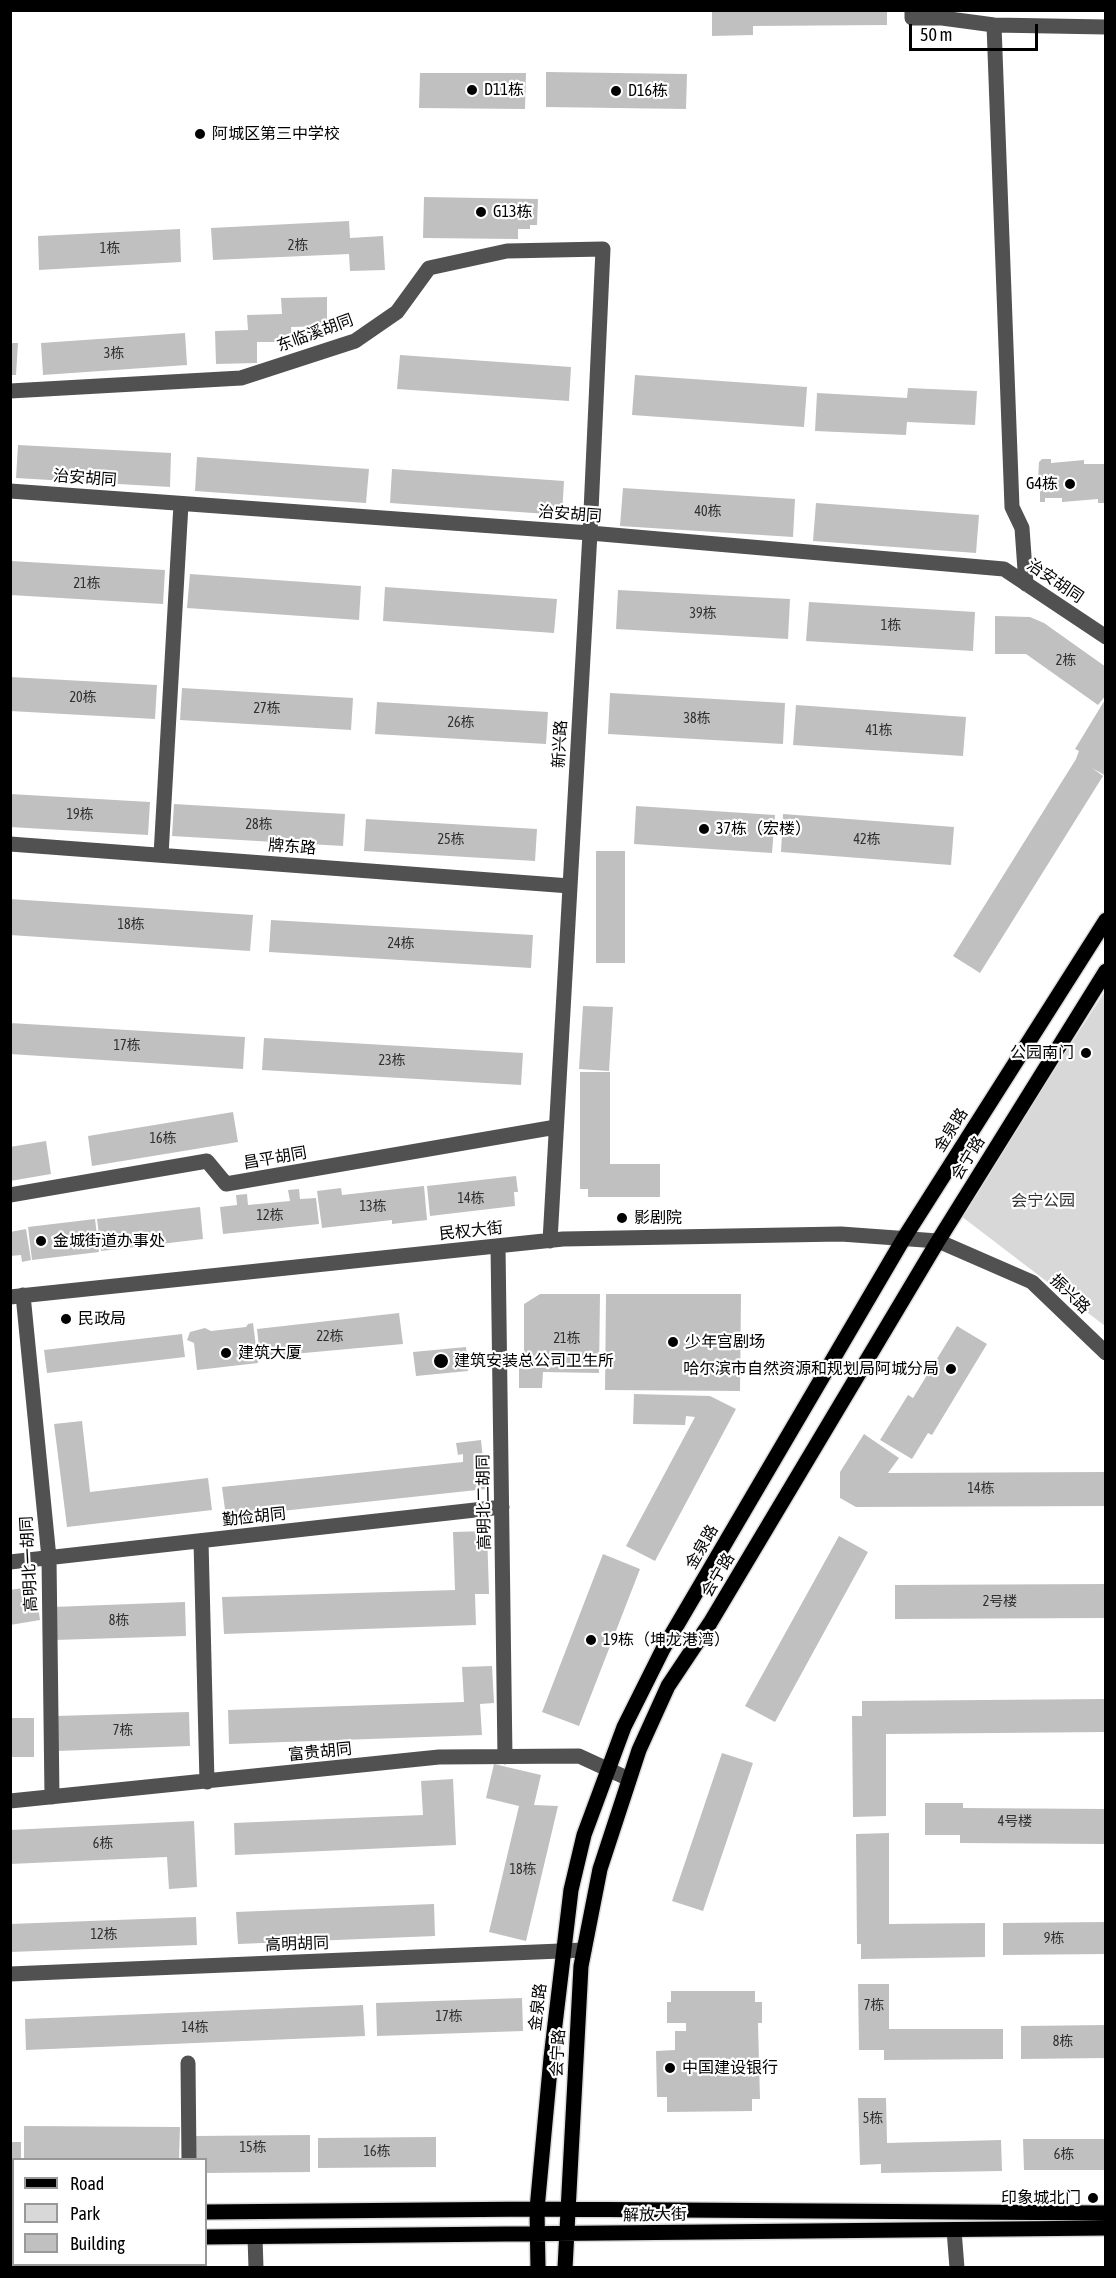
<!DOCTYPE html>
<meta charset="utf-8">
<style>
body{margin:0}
#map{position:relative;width:1116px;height:2278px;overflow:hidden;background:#fff;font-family:"Asap Condensed",sans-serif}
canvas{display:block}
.frame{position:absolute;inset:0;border:12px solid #000;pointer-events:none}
.legend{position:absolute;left:12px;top:2158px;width:195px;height:108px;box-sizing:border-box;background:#fff;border:2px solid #999;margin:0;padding:8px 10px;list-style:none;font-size:18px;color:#000}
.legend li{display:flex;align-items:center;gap:12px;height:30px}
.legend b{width:30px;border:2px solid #999}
.scale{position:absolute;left:909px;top:24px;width:129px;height:27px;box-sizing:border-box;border:3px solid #000;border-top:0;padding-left:8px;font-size:18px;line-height:21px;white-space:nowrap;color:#000;-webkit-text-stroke:4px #fff;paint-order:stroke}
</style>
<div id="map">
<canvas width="1116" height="2278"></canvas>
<div class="frame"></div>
<ul class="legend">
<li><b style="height:8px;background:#000"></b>Road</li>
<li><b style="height:16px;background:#d8d8d8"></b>Park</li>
<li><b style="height:16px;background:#c0c0c0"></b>Building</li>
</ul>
<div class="scale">50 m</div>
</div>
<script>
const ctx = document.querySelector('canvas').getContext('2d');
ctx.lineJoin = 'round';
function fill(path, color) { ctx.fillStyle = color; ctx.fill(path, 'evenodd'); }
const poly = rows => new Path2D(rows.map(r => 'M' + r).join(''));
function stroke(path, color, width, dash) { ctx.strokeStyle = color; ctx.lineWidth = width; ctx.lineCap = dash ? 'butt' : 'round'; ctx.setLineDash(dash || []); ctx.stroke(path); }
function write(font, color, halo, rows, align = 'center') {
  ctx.font = font + ' "Asap Condensed","Noto Sans SC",sans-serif'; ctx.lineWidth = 4.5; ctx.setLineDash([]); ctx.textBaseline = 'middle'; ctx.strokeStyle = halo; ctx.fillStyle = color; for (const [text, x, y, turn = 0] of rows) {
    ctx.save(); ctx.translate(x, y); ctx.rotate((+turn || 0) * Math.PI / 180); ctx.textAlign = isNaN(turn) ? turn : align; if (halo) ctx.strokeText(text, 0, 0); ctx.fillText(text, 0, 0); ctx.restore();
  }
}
fill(poly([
 [1105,991,1105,1326,961,1216]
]), '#d8d8d8');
fill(poly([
 [712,10,887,10,887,25,753,26,753,35,712,36],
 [546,72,687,74,686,109,546,107],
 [420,73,526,73,525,109,419,108],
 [424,197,538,199,537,225,530,225,530,229,518,229,518,239,423,238],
 [349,221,350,238,383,236,385,270,350,271,349,254,213,260,211,228],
 [180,229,181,262,39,270,38,236],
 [327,297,327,326,291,327,292,342,257,342,257,363,216,364,215,331,248,330,247,315,282,314,281,298],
 [185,333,187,365,43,375,41,343],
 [10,343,18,343,16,375,10,375],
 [400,355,571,367,569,401,397,389],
 [635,375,807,387,804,427,632,415],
 [908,388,977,391,975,425,907,422,906,435,815,431,817,393,907,398],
 [18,445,171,453,170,487,16,478],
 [197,457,369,469,366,503,195,491],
 [1042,459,1051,459,1051,463,1084,460,1084,464,1106,464,1106,503,1098,503,1098,499,1062,502,1062,498,1045,498,1045,502,1040,502,1040,489,1034,489,1034,480,1038,480,1039,462],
 [392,469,564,481,562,515,390,503],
 [623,488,795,499,793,537,620,526],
 [816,503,979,515,976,553,813,541],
 [11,561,165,570,163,604,10,595],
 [190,574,361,586,359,620,187,608],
 [385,587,557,599,554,633,383,621],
 [618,590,790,599,788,639,616,629],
 [809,602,975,612,973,651,806,641],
 [995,616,1030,617,1044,623,1106,667,1106,695,1098,705,1026,654,995,654],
 [10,677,157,685,155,719,10,711],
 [182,688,353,698,351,730,180,720],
 [610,693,785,703,783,744,608,734],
 [1106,698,1106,776,1092,768,1103,776,980,973,953,956,1076,759,1079,751,1075,749],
 [377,702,548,712,546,744,375,734],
 [796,705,966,717,963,756,793,745],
 [10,794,150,802,148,835,10,827],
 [174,804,345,814,343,846,172,836],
 [636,806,775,815,772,853,634,844],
 [783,814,954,827,951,865,781,852],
 [366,819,537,829,535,861,364,851],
 [596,851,625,851,625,963,596,963],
 [10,899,253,915,250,951,10,935],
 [271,920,533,935,531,968,269,952],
 [583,1006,613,1007,609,1071,579,1069],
 [10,1023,245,1037,243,1069,10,1054],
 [264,1038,523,1053,521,1085,262,1070],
 [580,1072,610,1072,610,1164,660,1164,660,1197,588,1197,588,1189,580,1189],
 [233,1112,238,1142,92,1166,88,1136],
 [46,1141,51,1174,10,1181,10,1147],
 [516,1176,518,1192,514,1192,515,1206,430,1216,427,1186],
 [424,1186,427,1220,392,1224,392,1220,322,1228,317,1191,341,1188,342,1195],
 [299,1189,300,1199,316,1198,319,1224,223,1234,220,1207,237,1205,236,1195,247,1194,248,1205,290,1201,288,1190],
 [200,1207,203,1239,101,1251,97,1219],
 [95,1219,99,1252,32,1260,28,1227],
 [26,1229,31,1260,22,1262,21,1255,10,1256,10,1232],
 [540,1294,600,1294,599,1373,543,1372,542,1388,519,1388,519,1364,524,1364,524,1304],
 [606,1294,741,1294,740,1391,605,1390],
 [399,1313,403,1344,260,1357,257,1329],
 [253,1323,258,1363,197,1370,194,1343,187,1340,190,1332,205,1328,211,1331,246,1327,248,1324],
 [957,1326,987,1344,932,1435,928,1433,912,1459,880,1440,908,1395,913,1398],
 [182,1334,185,1357,47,1373,44,1350],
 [466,1347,468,1371,416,1376,413,1352],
 [634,1394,710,1396,736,1409,655,1561,626,1546,695,1417,686,1416,685,1425,633,1424],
 [82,1421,90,1492,208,1478,212,1510,67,1527,54,1424],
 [864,1434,899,1458,888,1473,1106,1472,1106,1506,856,1507,840,1498,840,1472],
 [481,1440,486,1489,226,1517,222,1487,463,1462,463,1454,458,1455,456,1443],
 [487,1531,489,1594,475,1594,476,1625,224,1634,222,1597,455,1590,453,1532],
 [839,1536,868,1552,775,1722,745,1706],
 [603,1554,640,1569,579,1726,542,1712],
 [1106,1584,1106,1618,895,1619,895,1585],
 [35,1586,40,1620,10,1625,10,1590],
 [185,1602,186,1636,54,1640,52,1607],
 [492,1666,494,1703,480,1704,482,1735,229,1744,228,1710,464,1702,462,1667],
 [1106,1699,1106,1732,886,1734,886,1816,853,1817,852,1716,862,1716,862,1701],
 [189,1712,190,1746,57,1751,56,1716],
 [10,1718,34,1718,34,1757,10,1757],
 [722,1753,753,1763,703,1911,672,1901],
 [494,1764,541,1775,534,1805,558,1806,526,1941,489,1932,519,1806,486,1798],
 [453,1779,456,1845,235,1855,234,1823,423,1815,421,1781],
 [925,1803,963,1803,963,1808,1106,1809,1106,1844,960,1843,960,1835,925,1835],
 [194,1821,197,1887,169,1889,167,1857,10,1864,10,1830],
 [889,1833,889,1924,985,1923,985,1957,861,1959,861,1944,857,1944,856,1834],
 [434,1904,435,1936,238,1944,236,1912],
 [196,1917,197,1945,10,1952,10,1924],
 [1106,1922,1106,1954,1003,1955,1003,1923],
 [858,1984,889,1984,889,2029,1003,2029,1003,2059,884,2060,884,2050,859,2050],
 [671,1991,755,1991,755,2002,762,2002,762,2023,758,2023,760,2099,752,2099,752,2111,667,2112,667,2097,657,2097,656,2051,675,2050,675,2031,686,2031,686,2023,667,2023,667,2002,671,2002],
 [522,1998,523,2031,377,2036,376,2003],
 [363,2005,365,2036,26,2050,25,2019],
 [1106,2025,1106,2058,1021,2059,1021,2026],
 [858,2098,886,2098,887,2143,1001,2140,1002,2171,881,2173,881,2164,860,2165],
 [24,2126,180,2127,179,2160,24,2160],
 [310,2135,310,2172,206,2173,206,2160,196,2160,195,2136],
 [436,2137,436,2167,318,2168,318,2138],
 [1023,2139,1106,2139,1106,2170,1024,2170],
 [10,2142,21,2142,21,2160,14,2160,14,2172,10,2172]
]), '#c0c0c0');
const major = poly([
 [206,2212,537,2209,1106,2213],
 [10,2213,14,2213],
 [206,2237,1106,2228],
 [10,2240,14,2240],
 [538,2268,537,2209,551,2058,571,1890,584,1835,624,1727,663,1649,904,1238,1106,920],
 [565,2268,581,1966,600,1869,639,1750,668,1686,710,1623,938,1241,1106,971]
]);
stroke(major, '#dbdbdb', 18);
stroke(poly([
 [912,10,912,18,942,18,994,25,1106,27],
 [994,25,1012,507,1022,528,1026,584],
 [10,391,241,378,355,341,397,312,429,268,507,251,603,249,590,533,550,1241],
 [10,491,590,533,1004,569,1106,637],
 [10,844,570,886],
 [161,855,181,504],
 [10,1195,207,1161,226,1184,556,1127],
 [498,1246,505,1757],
 [23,1295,49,1558,52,1797],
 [10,1297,563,1239,841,1234,938,1241,1032,1282,1106,1353],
 [201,1541,207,1782],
 [10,1562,502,1507],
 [10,1801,439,1757,579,1756,629,1779],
 [10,1974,584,1950],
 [188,2063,189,2160],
 [954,2230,957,2268],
 [255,2237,256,2268]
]), '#515151', 15);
stroke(major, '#000', 15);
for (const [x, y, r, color] of [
 [472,90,6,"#000"],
 [616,91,6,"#000"],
 [200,134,6,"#000"],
 [481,212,6,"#000"],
 [1070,484,6,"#000"],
 [704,829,6,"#000"],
 [1086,1053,6,"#000"],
 [622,1218,6,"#000"],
 [41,1241,6,"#000"],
 [66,1319,6,"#000"],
 [673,1342,6,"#000"],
 [226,1353,6,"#000"],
 [441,1361,8,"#000"],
 [951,1369,6,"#000"],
 [591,1640,6,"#000"],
 [670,2068,6,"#000"],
 [1093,2198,6,"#000"]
]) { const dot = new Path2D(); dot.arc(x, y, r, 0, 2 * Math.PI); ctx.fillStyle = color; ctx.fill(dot); stroke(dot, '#fff', 2); }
write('14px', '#303030', null, [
 ["2栋",298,246],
 ["1栋",110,249],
 ["3栋",114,354],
 ["40栋",708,512],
 ["21栋",87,584],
 ["39栋",703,614],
 ["1栋",891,626],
 ["2栋",1066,661],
 ["20栋",83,698],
 ["27栋",267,709],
 ["38栋",697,719],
 ["26栋",461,723],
 ["41栋",879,731],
 ["19栋",80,815],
 ["28栋",259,825],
 ["25栋",451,840],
 ["42栋",867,840],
 ["18栋",131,925],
 ["24栋",401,944],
 ["17栋",127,1046],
 ["23栋",392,1061],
 ["16栋",163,1139],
 ["14栋",471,1199],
 ["13栋",373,1207],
 ["12栋",270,1216],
 ["22栋",330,1337],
 ["21栋",567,1339],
 ["14栋",981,1489],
 ["2号楼",1000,1602],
 ["8栋",119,1621],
 ["7栋",123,1731],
 ["4号楼",1015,1822],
 ["6栋",103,1844],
 ["18栋",523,1870],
 ["12栋",104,1935],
 ["9栋",1054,1939],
 ["7栋",874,2006],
 ["17栋",449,2017],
 ["14栋",195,2028],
 ["8栋",1063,2042],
 ["5栋",873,2119],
 ["15栋",253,2148],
 ["16栋",377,2152],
 ["6栋",1064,2155]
]);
write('16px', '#000', '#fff', [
 ["D11栋",484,90],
 ["D16栋",628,91],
 ["阿城区第三中学校",212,134],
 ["G13栋",493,212],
 ["G4栋",1058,484,"right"],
 ["37栋（宏楼）",716,829],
 ["公园南门",1074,1053,"right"],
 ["影剧院",634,1218],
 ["金城街道办事处",53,1241],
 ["民政局",78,1319],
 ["少年宫剧场",685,1342],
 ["建筑大厦",238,1353],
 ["建筑安装总公司卫生所",454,1361],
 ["哈尔滨市自然资源和规划局阿城分局",939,1369,"right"],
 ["19栋（坤龙港湾）",603,1640],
 ["中国建设银行",682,2068],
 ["印象城北门",1081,2198,"right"]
], 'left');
write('16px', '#000', '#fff', [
 ["东临溪胡同",315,333,-20],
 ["治安胡同",85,478,4],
 ["治安胡同",570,514,4],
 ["治安胡同",1055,581,34],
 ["新兴路",560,744,-87],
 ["牌东路",292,847,4],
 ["金泉路",951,1130,-58],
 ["昌平胡同",275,1158,-10],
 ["会宁路",968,1158,-58],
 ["民权大街",471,1231,-6],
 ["振兴路",1070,1294,44],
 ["高明北二胡同",484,1502,-91],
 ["勤俭胡同",254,1517,-6],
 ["金泉路",702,1547,-60],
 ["高明北一胡同",29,1564,-93],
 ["会宁路",718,1575,-59],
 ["富贵胡同",320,1752,-6],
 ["高明胡同",297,1944,-2],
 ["金泉路",538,2007,-83],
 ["会宁路",558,2053,-87],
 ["解放大街",655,2215,-1]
]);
write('16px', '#2f2f2f', '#fff', [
 ["会宁公园",1043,1201]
]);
</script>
